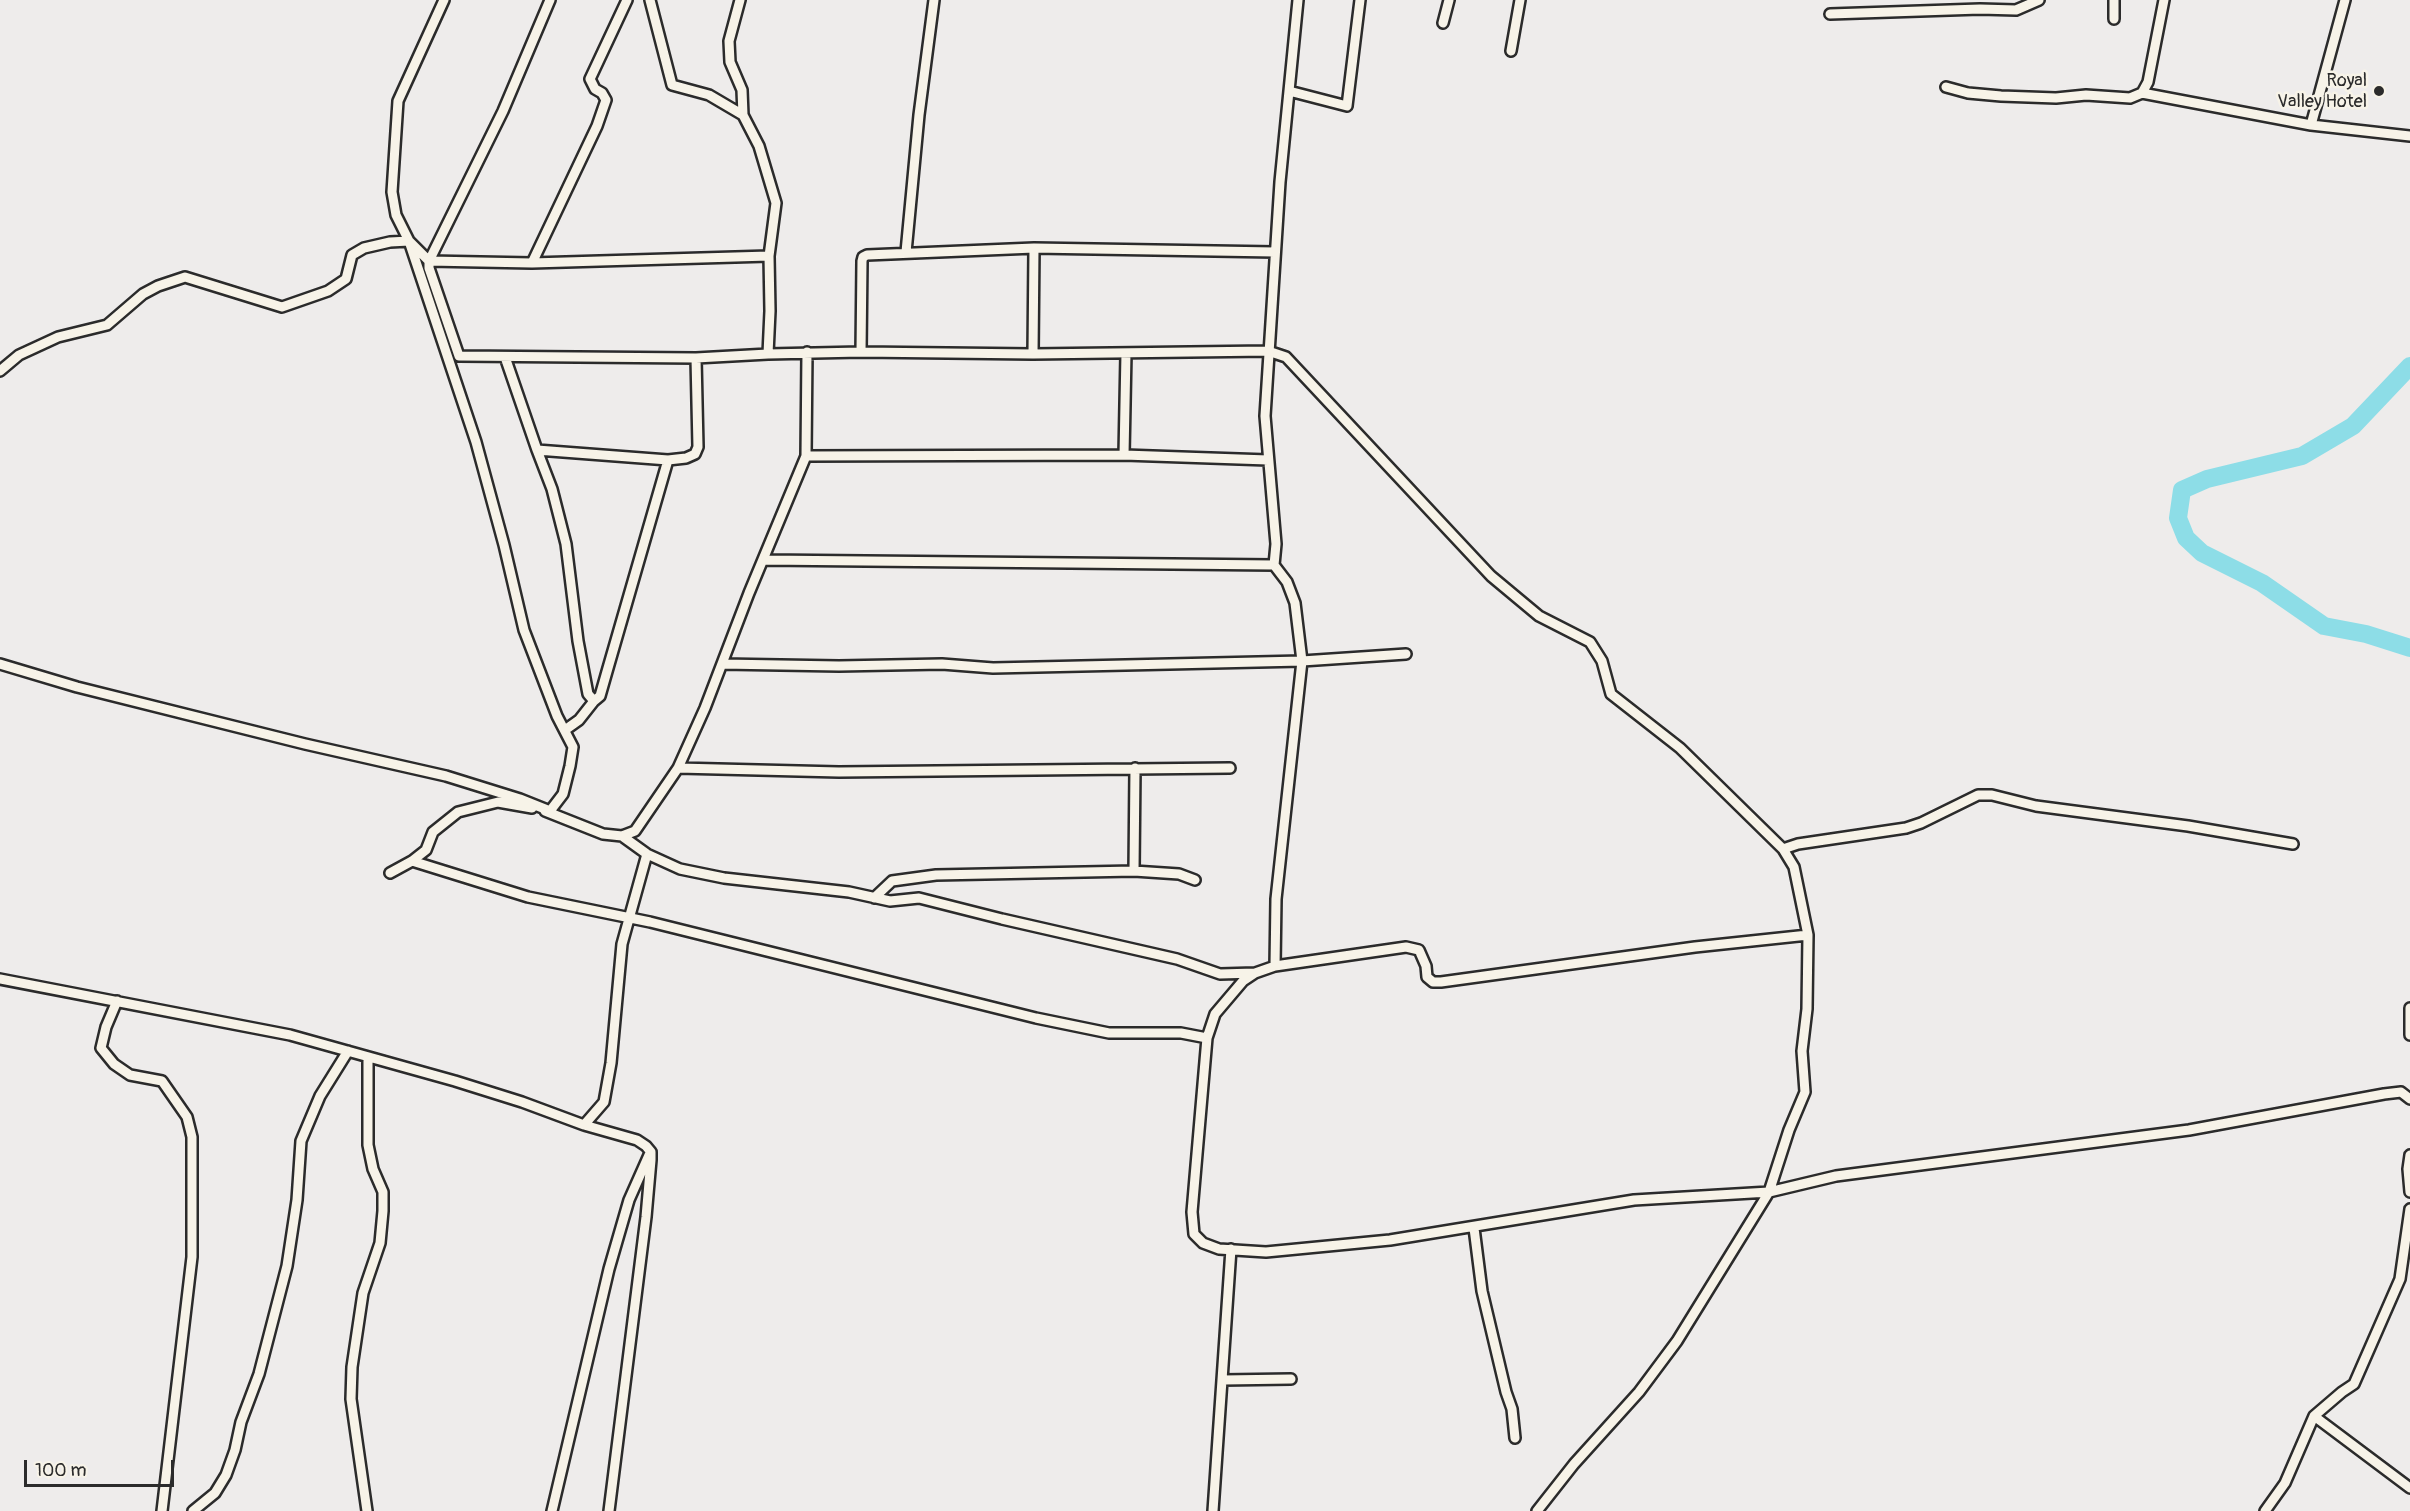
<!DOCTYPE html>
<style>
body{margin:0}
#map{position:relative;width:2410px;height:1511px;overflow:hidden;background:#eeeceb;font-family:Pangolin,sans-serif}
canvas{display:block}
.scale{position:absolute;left:24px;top:1460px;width:150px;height:27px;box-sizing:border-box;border:3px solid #2b2b2b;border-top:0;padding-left:8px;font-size:18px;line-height:21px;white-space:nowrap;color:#2b2b2b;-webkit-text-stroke:4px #f7f3e8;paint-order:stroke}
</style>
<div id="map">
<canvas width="2410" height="1511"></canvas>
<div class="scale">100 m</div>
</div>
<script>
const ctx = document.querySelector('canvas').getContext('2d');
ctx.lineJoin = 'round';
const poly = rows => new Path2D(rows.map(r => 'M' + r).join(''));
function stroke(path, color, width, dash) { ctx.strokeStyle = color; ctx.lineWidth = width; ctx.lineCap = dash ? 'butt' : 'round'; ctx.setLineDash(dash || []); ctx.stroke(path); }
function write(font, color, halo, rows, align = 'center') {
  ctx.font = font + ' Pangolin,sans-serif'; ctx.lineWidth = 5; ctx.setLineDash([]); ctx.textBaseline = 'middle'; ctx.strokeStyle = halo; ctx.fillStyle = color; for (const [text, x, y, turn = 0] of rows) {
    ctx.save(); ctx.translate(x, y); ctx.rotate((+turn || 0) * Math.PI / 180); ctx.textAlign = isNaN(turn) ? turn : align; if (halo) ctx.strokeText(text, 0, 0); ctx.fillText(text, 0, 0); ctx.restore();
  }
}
stroke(poly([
 [2410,366,2353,426,2302,456,2207,479,2182,490,2178,518,2186,538,2202,553,2262,583,2324,626,2366,634,2410,648]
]), '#8ddde7', 18);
const minor = poly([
 [444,0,398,101,392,192,396,215,409,241,429,261,532,263,769,256],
 [650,0,672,85,709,95,743,115],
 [740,0,729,41,730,62,742,90,743,115,759,146,776,203,769,256,770,311,768,354,861,352,1033,354,1268,351,1286,357,1491,576,1539,616,1590,642,1602,661,1611,694,1680,748,1783,849,1794,867,1808,935,1807,1009,1802,1051,1805,1092,1789,1130,1769,1192,1677,1341,1639,1392,1574,1464,1537,1511],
 [2114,0,2114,19],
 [1830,14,1980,9,2016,10,2039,0],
 [1443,23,1449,0],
 [1511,51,1520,0],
 [1946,87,1968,93,2001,96,2056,98,2086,95,2130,98,2142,93,2148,82,2164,0],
 [1289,91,1347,106,1360,0],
 [2142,93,2311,125,2410,136],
 [2311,125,2345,0],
 [906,252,919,115,934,0],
 [532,263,597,126,606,100,602,93,595,89,590,79,627,0],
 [861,352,862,261,863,257,867,255,1034,248,1275,252],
 [1033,354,1034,248],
 [505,357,537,450,668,460,686,458,695,454,698,447,696,358,459,356,429,268,429,261,503,111,550,0],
 [696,358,768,354],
 [0,371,19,355,58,337,107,325,143,294,158,286,185,277,282,307,328,291,346,279,352,255,364,248,390,242,409,241,476,442,504,545,524,630,557,716,573,747,570,766,563,794,550,811,520,799,446,776,305,744,77,687,0,664],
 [537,450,552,489,566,544,578,641,588,694,594,701,600,696,606,675,668,460],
 [1124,455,1126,353],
 [806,456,1124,455,1268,460],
 [764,560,1274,565],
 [722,664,839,666,942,664,993,668,1302,661,1406,654],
 [565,730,579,720,594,701],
 [678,768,839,772,1230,768],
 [545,811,603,834,622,836,635,831,678,768,705,708,749,593,806,456,807,352],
 [622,836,647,854,680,869,724,878,849,892,890,901,919,898,1002,919,1177,959,1220,974,1255,973],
 [1783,849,1798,844,1906,828,1921,823,1978,795,1992,795,2036,806,2188,826,2293,844],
 [412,861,528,897,650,922,1036,1018,1109,1033,1181,1033,1207,1038],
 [1134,871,1135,768],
 [390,873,412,861,426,850,433,832,458,812,498,802,532,808],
 [874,898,892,881,936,875,1134,871,1179,874,1195,880],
 [1808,935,1695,947,1441,982,1433,982,1427,977,1426,966,1419,950,1406,947,1275,966,1255,973,1243,981,1215,1014,1207,1038,1192,1212,1194,1234,1203,1243,1219,1249,1266,1252,1390,1240,1634,1200,1769,1192,1836,1176,2189,1130,2384,1094,2401,1092,2410,1099],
 [1275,966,1276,899,1302,661,1295,603,1287,582,1274,565,1276,544,1265,416,1280,182,1298,0],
 [0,979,290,1035,455,1081,522,1102,584,1125,637,1140,646,1146,651,1152,651,1160,646,1217,609,1511],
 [117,1001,106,1027,101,1048,114,1064,130,1075,162,1081,187,1117,192,1137,192,1257,162,1511],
 [2410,1008,2410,1035],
 [584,1125,604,1102,611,1063,622,944,647,854],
 [2410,1155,2408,1169,2410,1192],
 [1474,1228,1482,1291,1506,1392,1512,1409,1515,1438],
 [1223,1380,1291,1379],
 [2314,1416,2410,1488],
 [193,1511,215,1493,226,1475,235,1450,241,1422,259,1374,287,1266,297,1200,301,1141,320,1096,348,1051],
 [367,1511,351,1399,352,1367,363,1293,380,1243,383,1211,383,1192,373,1169,368,1145,368,1057],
 [552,1511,609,1269,629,1200,649,1155],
 [1213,1511,1231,1249],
 [2265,1511,2285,1483,2314,1416,2342,1392,2354,1384,2400,1279,2410,1209]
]);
stroke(minor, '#2b2b2b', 14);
stroke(minor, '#f7f3e8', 9);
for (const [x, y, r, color] of [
 [2379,91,6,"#2b2b2b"]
]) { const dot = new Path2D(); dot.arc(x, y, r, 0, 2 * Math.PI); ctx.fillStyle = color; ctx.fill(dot); stroke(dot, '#f7f3e8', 2); }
write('18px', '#2b2b2b', '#f7f3e8', [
 ["Royal",2367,81],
 ["Valley Hotel",2367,102]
], 'right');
</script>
